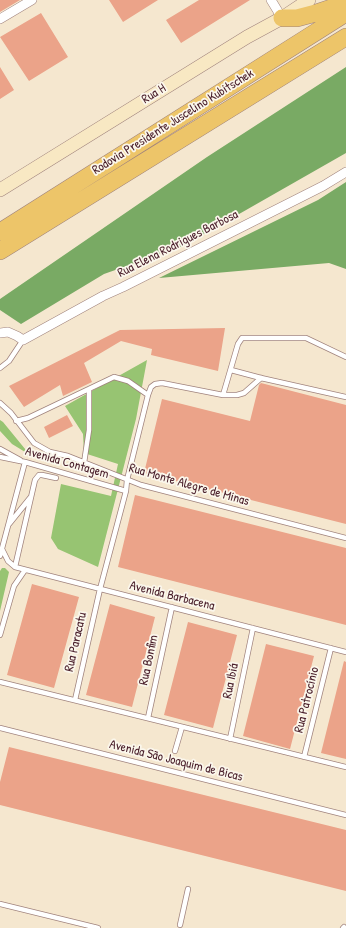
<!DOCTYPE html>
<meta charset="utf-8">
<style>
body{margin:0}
canvas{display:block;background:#f5e7cf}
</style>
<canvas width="346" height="928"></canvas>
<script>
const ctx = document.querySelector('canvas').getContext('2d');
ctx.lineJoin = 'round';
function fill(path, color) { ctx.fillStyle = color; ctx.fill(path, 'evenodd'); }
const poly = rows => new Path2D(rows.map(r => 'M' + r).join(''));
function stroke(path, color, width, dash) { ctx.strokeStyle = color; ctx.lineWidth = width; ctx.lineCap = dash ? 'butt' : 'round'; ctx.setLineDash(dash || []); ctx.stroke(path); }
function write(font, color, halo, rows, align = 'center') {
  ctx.font = font + ' "Patrick Hand",sans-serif'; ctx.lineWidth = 3.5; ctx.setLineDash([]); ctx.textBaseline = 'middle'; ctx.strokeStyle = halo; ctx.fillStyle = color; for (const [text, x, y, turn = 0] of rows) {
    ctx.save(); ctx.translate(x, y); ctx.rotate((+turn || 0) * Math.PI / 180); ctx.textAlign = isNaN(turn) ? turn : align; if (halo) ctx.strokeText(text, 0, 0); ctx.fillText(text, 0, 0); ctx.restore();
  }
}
fill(poly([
 [147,360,136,419,98,567,58,549,51,538,61,484,111,496,118,464,84,453,83,434,65,406],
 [0,420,3,422,30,455,12,444,0,431],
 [2,568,5,568,9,572,0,611,0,571]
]), '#97c472');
fill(poly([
 [346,67,346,153,183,246,104,274,21,324,0,310,0,299,207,157],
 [346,182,346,269,329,263,159,278,318,200]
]), '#79aa64');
fill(poly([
 [0,0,20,0,0,12],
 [109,0,158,0,123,22],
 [199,0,250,0,181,43,166,20],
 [41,13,68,57,29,81,0,37],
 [0,67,14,90,0,99],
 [225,328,218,371,151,355,152,349,121,341,84,363,92,382,63,396,60,385,24,407,9,386,120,330],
 [261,383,346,405,346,524,144,473,162,399,250,421,259,385],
 [67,415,73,426,49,438,44,427],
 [135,495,346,548,346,625,118,567],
 [32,584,79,597,54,688,7,675],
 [110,604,155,617,132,707,86,695],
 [188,622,237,635,213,728,164,715],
 [266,644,314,656,290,749,243,736],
 [344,661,346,662,346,759,321,753],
 [9,747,346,830,346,891,0,805,0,782]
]), '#eba389');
const lane = poly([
 [0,368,9,361,23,340],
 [231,370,261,378,346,397],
 [223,395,237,395,244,393,261,378],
 [0,403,11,413,34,443,50,452,68,456,141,485,346,538],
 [16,421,28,418,114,377,128,381,148,395],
 [0,449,20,460],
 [0,457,25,462,126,491],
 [84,463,89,430,89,389],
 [9,524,30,498],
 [2,549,8,561,15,567,346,652],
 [0,556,25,462],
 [15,567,35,480,39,475,42,475,56,478],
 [0,635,14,586,25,570],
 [0,682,346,767],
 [75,700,100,589,126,491,127,480,148,395,151,387,155,384,162,383,223,395,238,344,242,338,306,338,346,357],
 [148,718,172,607],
 [0,728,346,815],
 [230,739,253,628],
 [175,751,182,727],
 [304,757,331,648],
 [0,904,98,928],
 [180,925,188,889],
 [343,928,344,927]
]);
const street = poly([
 [271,0,282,18],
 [0,19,32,0],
 [0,333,8,332,17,336,23,340,103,296,123,287,323,186,346,172]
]);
const secondary = poly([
 [0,190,247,37,282,18,309,0]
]);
const highway = poly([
 [282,18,297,18,316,13,346,3],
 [0,232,346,13],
 [0,251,346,37]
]);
stroke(lane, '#a0837d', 6);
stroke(street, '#a0837d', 10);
stroke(secondary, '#a0837d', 14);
stroke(highway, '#a0837d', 18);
stroke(lane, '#fff', 4.5);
stroke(street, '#fff', 9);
stroke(secondary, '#f8e8c3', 13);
stroke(highway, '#edc569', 17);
write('13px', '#4a1f2b', '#fbf7ec', [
 ["Rua H",154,94,-32],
 ["Rodovia Presidente Juscelino Kubitschek",173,122,-32],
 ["Rua Elena Rodrigues Barbosa",178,244,-27],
 ["Avenida Contagem",67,463,16],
 ["Rua Monte Alegre de Minas",189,485,16],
 ["Avenida Barbacena",172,596,14],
 ["Rua Paracatu",76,642,-77],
 ["Rua Bonfim",149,660,-78],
 ["Rua Ibiá",231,681,-78],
 ["Rua Patrocínio",307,700,-76],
 ["Avenida São Joaquim de Bicas",176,761,14]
]);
</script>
